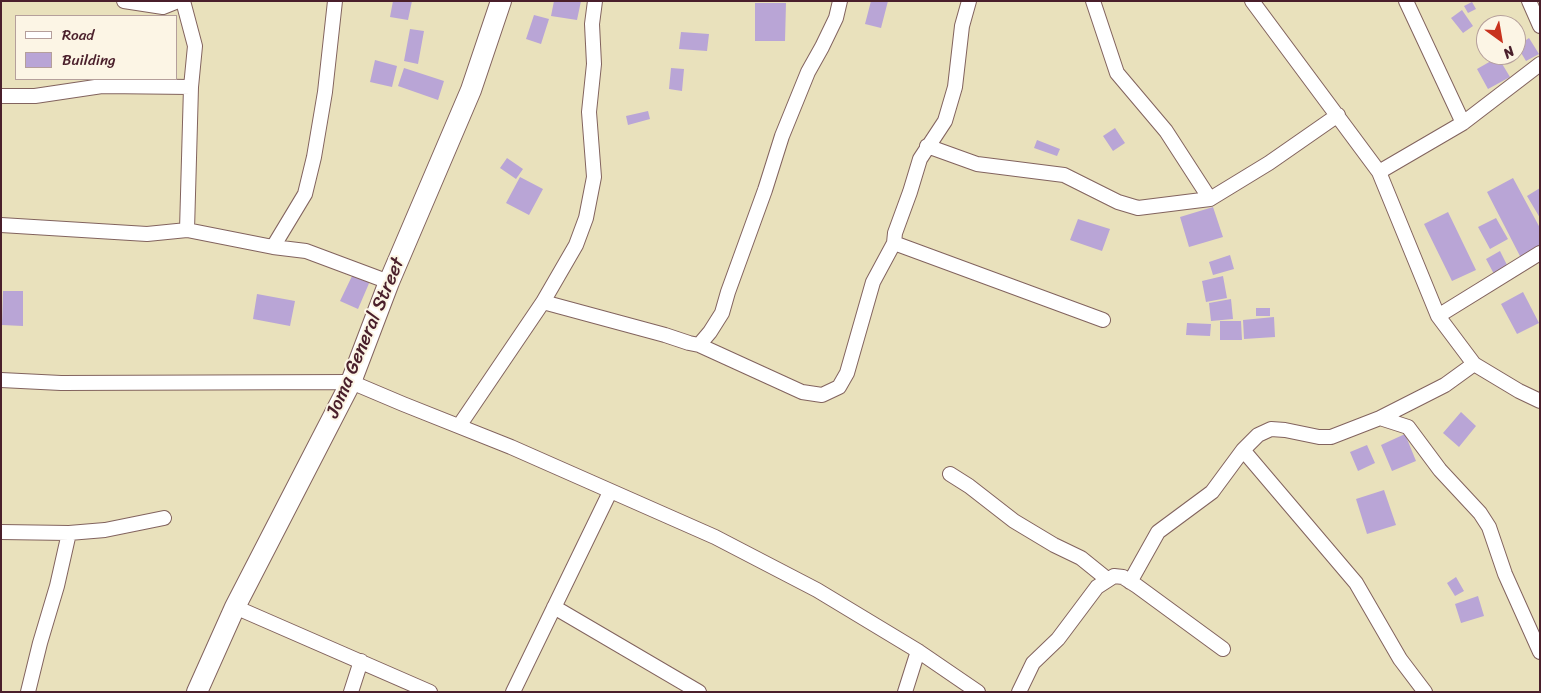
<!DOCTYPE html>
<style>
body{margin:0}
#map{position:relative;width:1541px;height:693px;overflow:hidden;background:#e9e1bc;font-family:Sriracha,sans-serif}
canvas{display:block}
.frame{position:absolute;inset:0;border:2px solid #4a1f2b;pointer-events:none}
.legend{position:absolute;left:15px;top:15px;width:162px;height:65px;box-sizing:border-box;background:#fcf5e5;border:1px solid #b59f9b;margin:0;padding:6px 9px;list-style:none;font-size:15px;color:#4a1f2b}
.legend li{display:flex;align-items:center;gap:10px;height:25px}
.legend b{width:25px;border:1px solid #b59f9b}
.north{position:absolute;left:1476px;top:15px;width:50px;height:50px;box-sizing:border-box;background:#fcf5e5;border:1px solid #b59f9b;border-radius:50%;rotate:148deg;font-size:14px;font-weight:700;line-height:20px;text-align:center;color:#4a1f2b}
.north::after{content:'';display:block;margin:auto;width:18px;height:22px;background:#c8321e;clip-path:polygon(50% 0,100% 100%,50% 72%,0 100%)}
</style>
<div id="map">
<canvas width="1541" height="693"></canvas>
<div class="frame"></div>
<ul class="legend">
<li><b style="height:6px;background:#fff"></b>Road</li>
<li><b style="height:14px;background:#b9a5d6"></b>Building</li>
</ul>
<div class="north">N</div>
</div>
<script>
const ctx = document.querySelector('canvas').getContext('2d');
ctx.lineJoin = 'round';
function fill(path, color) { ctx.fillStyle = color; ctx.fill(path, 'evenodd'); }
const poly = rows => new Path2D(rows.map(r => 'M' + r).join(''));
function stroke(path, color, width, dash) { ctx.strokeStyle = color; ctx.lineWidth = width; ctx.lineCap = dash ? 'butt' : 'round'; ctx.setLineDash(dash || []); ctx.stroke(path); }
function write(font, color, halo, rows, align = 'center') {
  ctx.font = font + ' Sriracha,sans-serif'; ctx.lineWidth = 4; ctx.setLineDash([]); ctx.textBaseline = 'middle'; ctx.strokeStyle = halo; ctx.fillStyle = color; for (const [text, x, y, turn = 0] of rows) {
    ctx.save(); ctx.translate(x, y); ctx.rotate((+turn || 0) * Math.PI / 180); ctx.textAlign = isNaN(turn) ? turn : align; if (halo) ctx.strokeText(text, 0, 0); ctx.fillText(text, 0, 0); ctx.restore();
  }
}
fill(poly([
 [393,1,412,1,408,20,390,17],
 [554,1,581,1,577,20,551,16],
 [871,1,888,1,881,28,865,24],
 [1472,2,1476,9,1468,13,1464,6],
 [755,3,786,3,785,41,755,41],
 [1462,10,1473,26,1463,33,1451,18],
 [534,15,549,19,541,44,526,39],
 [410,29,424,31,418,64,404,61],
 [681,32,709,34,707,51,679,49],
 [1529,38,1539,54,1526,61,1517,46],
 [1498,57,1510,77,1488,89,1477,69],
 [375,60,397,66,392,87,370,82],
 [404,68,444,81,438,100,398,86],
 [671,68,684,69,682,91,669,89],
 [648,111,650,119,628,125,626,116],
 [1115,128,1125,143,1113,151,1103,136],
 [1037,140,1060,149,1057,156,1034,148],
 [507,158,523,169,516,179,500,168],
 [520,177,543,189,529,215,506,203],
 [1513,178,1540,228,1540,249,1521,258,1487,192],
 [1540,188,1540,218,1527,196],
 [1213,207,1223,237,1189,247,1180,217],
 [1448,212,1476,270,1452,281,1424,224],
 [1496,218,1508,239,1490,249,1478,227],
 [1078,219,1110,229,1102,251,1070,240],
 [1500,251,1508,267,1494,274,1486,259],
 [1230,255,1234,269,1213,275,1209,262],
 [353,274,370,281,358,309,340,301],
 [1223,276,1227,298,1206,302,1202,281],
 [3,291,23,291,23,326,2,325],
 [1523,292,1539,323,1517,334,1501,304],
 [257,294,295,301,290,326,253,319],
 [1231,299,1233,319,1211,321,1209,303],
 [1256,308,1270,308,1270,316,1256,316],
 [1274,317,1275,337,1244,339,1243,320],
 [1220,321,1241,321,1242,340,1220,340],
 [1187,323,1211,324,1210,336,1186,335],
 [1461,412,1476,426,1459,447,1443,433],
 [1405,434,1416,461,1392,471,1381,445],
 [1367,445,1375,463,1358,471,1350,452],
 [1384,490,1396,525,1367,534,1356,499],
 [1456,577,1464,591,1455,596,1447,583],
 [1478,596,1484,616,1461,623,1455,604]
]), '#b9a5d6');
const street = poly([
 [124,1,163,7,178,1],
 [183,1,195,46,191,87,187,230],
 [1093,1,1117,73,1166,131,1210,199],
 [1252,1,1379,172,1438,316,1474,364,1519,391,1540,401],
 [1406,1,1463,123],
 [1529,1,1540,26],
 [1,96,35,96,102,86,191,87],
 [927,146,977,164,1064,175,1118,202,1138,208,1210,199,1269,163,1338,115],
 [1379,172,1463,123,1540,64],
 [1,225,147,234,187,230,273,247,306,251,389,282],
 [894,243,1103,320],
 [273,247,305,194,314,157,325,92,335,1],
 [543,302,665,335,689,343,699,345,710,332,722,313,728,292,765,190,782,136,808,72,822,47,836,18,840,1],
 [1438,316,1540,253],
 [699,345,802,392,822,395,839,387,847,373,873,282,894,243,895,233,910,192,920,159,945,121,955,87,962,26,969,1],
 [1,380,61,383,351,382,403,404,511,447,715,537,817,590,918,651,978,692],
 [1380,418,1408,427,1440,470,1480,513,1489,527,1505,574,1540,652],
 [459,426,543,302,576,245,586,218,594,177,589,112,594,64,592,24,595,1],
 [1243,450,1356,583,1400,659,1425,692],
 [950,474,969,486,1014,521,1054,545,1081,558,1107,579],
 [1,532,69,533,105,530,164,518],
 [1130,582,1158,532,1212,492,1243,450,1258,435,1271,429,1285,430,1319,437,1331,437,1380,418,1445,385,1474,364],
 [235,607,430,692],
 [554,607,699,692],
 [28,692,40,643,57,586,69,533],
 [351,692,361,661],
 [513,692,610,492],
 [905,692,918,651],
 [1019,692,1033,663,1058,639,1097,587,1114,576,1123,577,1137,586,1223,649]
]);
const secondary = poly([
 [197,692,235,607,351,382,389,282,471,90,501,1]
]);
stroke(street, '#82635e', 16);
stroke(secondary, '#82635e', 22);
stroke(street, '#fff', 14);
stroke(secondary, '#fff', 20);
write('19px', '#4a1f2b', '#fcf5e5', [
 ["Joma General Street",366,338,-67]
]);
</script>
